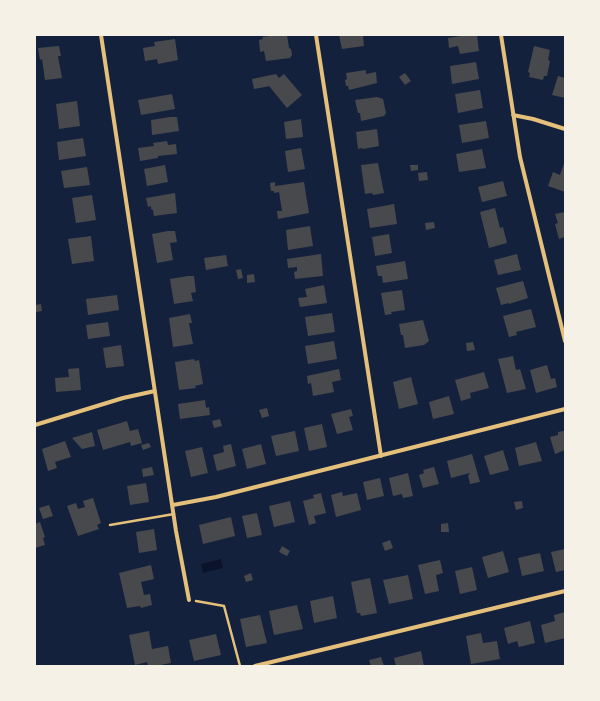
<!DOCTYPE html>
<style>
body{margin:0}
#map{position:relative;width:600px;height:701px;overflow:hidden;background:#14213d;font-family:Signika,sans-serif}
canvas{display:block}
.frame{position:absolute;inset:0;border:36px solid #f6f1e7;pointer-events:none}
</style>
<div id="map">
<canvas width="600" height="701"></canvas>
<div class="frame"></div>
</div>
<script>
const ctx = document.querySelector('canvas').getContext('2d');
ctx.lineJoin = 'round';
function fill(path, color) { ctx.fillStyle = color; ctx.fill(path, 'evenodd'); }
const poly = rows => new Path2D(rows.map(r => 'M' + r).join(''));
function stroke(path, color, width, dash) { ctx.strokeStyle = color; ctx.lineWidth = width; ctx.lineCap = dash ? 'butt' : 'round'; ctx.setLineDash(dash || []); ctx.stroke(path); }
fill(poly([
 [221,559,223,568,203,573,201,564]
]), '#0b132b');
fill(poly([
 [277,35,287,35,289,48,291,49,292,55,290,58,266,61,264,51,260,52,259,40,263,39,262,37],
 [339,35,363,35,364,46,342,49],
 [468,35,477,35,479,51,460,54,458,46,449,48,448,38],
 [175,39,178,60,158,64,157,59,145,61,143,48,155,46,154,42],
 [59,46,61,56,58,56,62,78,45,80,42,59,40,60,38,48],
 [534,46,550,50,548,60,550,61,547,76,544,76,543,80,529,77,530,73,528,72],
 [476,62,479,79,452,84,450,66],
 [366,70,366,74,376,72,377,83,349,90,348,86,346,86,345,80,347,79,346,73],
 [405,73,411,81,405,85,399,77],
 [276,74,279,78,284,74,302,95,287,108,269,86,270,86,254,89,252,79],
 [558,76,565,78,565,98,552,95],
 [480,90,483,108,458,113,455,94],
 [172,94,175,109,141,115,138,100],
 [377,97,383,99,386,113,384,116,361,121,360,113,358,113,355,100],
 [77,101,80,126,59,129,56,104],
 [170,117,177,117,179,131,152,135,151,120],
 [301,119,303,137,286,139,284,122],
 [486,121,489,138,462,143,459,125],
 [377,129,379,146,363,149,362,148,358,149,356,132],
 [83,138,86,156,59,160,57,142],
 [167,141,168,145,176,144,177,154,158,156,158,158,140,161,138,148,154,146,153,143],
 [301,148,305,169,288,172,285,151],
 [482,149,486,168,459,172,456,154],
 [565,161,565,192,548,186,553,172,560,175],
 [378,163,384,193,373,195,372,193,365,194,361,165],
 [165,165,168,182,147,186,144,169],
 [410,165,418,165,418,170,411,171],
 [87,167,90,185,64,188,61,171],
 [427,172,428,180,419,181,418,173],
 [503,181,507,196,482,202,478,187],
 [275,182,275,186,304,182,309,213,278,219,277,211,282,211,279,192,274,193,274,191,271,191,270,183],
 [175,193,177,213,154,216,153,210,151,209,151,206,148,207,146,198],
 [92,195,96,220,76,223,72,198],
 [394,204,397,224,370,228,367,209],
 [495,208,500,228,503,227,507,243,489,248,480,212],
 [565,212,565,237,559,239,555,224,558,223,555,214],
 [434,222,435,228,426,230,425,223],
 [310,226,313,246,288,250,286,230],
 [168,231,175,231,177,242,170,243,173,260,157,263,152,234],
 [389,234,392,253,375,256,372,237],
 [91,236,94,261,72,264,68,239],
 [321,254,323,276,295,279,294,272,297,271,297,267,288,268,287,259],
 [517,254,521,270,498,275,494,260],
 [226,255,228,266,206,270,204,258],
 [405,261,408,279,383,283,382,276,378,276,376,266],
 [241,269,243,278,238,279,236,270],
 [254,274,255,282,247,283,247,275],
 [188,276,194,276,196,292,191,293,193,301,174,304,170,279],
 [523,281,528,298,509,304,509,303,501,305,496,288],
 [324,285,327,303,300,307,298,298,307,297,305,289],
 [402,290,405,310,391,312,392,314,385,315,381,293],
 [117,295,119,310,88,315,86,299],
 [41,304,42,311,36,312,35,305],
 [531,309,536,327,516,332,517,335,509,337,503,316],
 [332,313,335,332,308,336,305,317],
 [190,314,192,323,189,323,193,344,173,347,169,318],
 [423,320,429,341,424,345,405,348,403,335,401,335,399,324],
 [108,322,110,336,88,339,86,325],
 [334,341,337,359,308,364,305,346],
 [473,342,475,350,467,351,466,343],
 [121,345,124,366,106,368,103,348],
 [513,356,516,370,520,369,526,389,507,393,498,359],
 [194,359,195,361,199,360,203,384,195,386,196,388,179,390,175,362],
 [547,365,551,379,555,378,557,387,536,393,530,370],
 [79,368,81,390,56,392,55,378,69,377,68,369],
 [339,369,341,380,332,382,334,392,313,396,311,383,308,384,307,376],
 [484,372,489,388,470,393,471,398,461,401,455,380],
 [411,377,418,404,399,409,393,382],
 [449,396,454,414,433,419,429,402],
 [205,400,206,408,209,407,210,415,180,419,178,404],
 [267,408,269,416,262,418,259,410],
 [351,409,353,416,349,417,353,430,337,434,331,414],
 [220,419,222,426,214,428,212,421],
 [127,421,130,431,138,429,142,443,131,446,130,442,103,450,97,430],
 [322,424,327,447,309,451,304,428],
 [295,431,299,451,276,456,271,436],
 [564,431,565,431,565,450,555,454,550,437,558,435,558,432],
 [92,432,95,446,82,449,72,438],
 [65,441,71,457,55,462,57,468,48,471,42,449],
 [536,442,542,461,519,466,515,448],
 [149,443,151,447,143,450,141,445],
 [231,444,236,466,217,471,213,455,224,452,223,446],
 [261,444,266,464,247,469,242,449],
 [202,447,208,473,191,477,185,451],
 [503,450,509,470,490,475,484,456],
 [472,454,480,482,470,484,468,475,470,474,470,473,451,478,447,461],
 [152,467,154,475,143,477,142,469],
 [434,467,439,484,423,488,419,475,424,473,423,470],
 [408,473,413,496,403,498,402,494,393,496,389,478],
 [380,478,384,496,367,500,363,482],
 [146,483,149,502,130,505,127,486],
 [342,492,343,496,357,493,361,510,336,517,331,495],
 [321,493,326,513,314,516,316,523,309,525,303,501,314,498,313,495],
 [93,498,101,523,97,525,99,529,78,536,67,506,76,503,78,509,85,507,83,501],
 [290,501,295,522,274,527,269,506],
 [522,501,523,508,516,510,514,502],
 [49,505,53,516,43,519,39,508],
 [257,513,262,535,247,538,242,516],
 [231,517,235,536,203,544,199,525],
 [40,522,45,537,43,538,45,545,35,548,35,524],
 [448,523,449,532,441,532,441,524],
 [154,529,157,550,139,553,136,532],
 [390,540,393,548,385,551,382,543],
 [282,546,290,551,287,556,279,552],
 [565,549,565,570,556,572,551,552],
 [503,551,509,572,488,578,482,557],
 [540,553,544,571,522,576,518,558],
 [440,560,443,573,436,575,439,591,425,594,418,565],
 [151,565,154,579,141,582,144,595,150,594,152,605,141,608,140,606,127,608,119,573],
 [472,567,477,590,460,594,455,571],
 [251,573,253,580,246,582,244,576],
 [408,575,413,599,389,604,383,580],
 [370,578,377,613,361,616,360,613,357,613,351,582],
 [333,596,337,618,314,623,310,601],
 [297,605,303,629,274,635,269,611],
 [565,612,565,638,545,643,541,625,555,621,554,615],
 [260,615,267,643,246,647,240,619],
 [530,621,535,643,519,647,517,641,508,644,504,628],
 [149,631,152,649,168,646,171,663,155,666,148,666,147,662,135,665,129,635],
 [481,633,483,643,497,641,500,659,471,664,466,636],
 [216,634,221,655,194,661,189,640],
 [421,651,424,666,396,666,394,658],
 [381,657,384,666,371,666,369,660]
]), '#48494c');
stroke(poly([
 [196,601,224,606,240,666]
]), '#e5c07b', 2.5);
stroke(poly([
 [110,525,174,514]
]), '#e5c07b', 2.5);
stroke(poly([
 [101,35,176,531,189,600],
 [316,35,381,456],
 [501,35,520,157,565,341],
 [513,115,533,119,565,129],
 [35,425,123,398,155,391],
 [173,505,216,497,565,409],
 [255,666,565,591]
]), '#e5c07b', 4);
</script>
